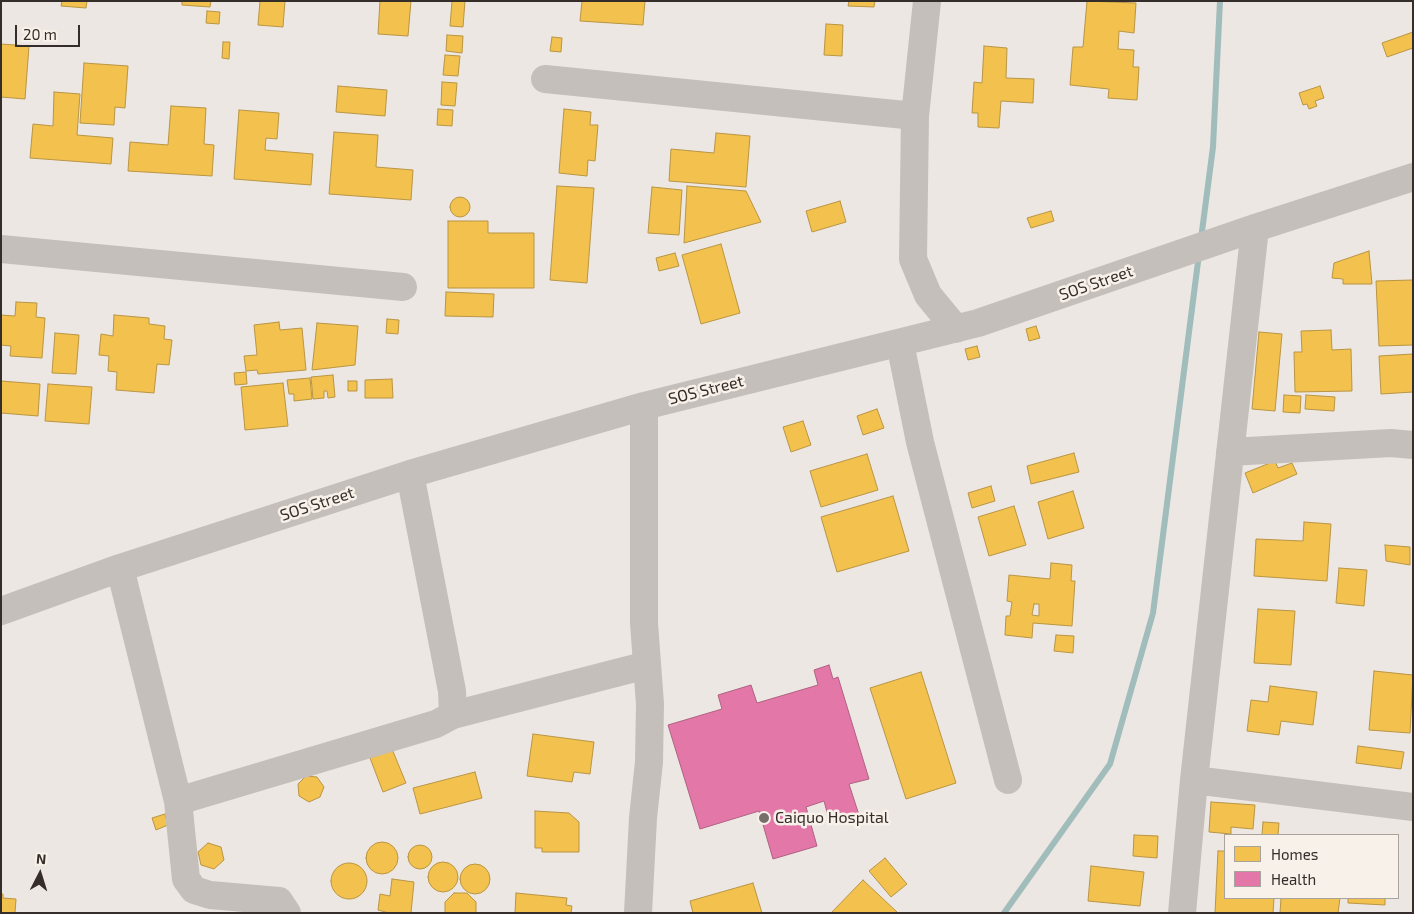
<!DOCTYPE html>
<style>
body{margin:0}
#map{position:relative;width:1414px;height:914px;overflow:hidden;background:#ece7e2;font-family:"Exo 2",sans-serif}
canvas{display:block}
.frame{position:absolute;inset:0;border:2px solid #352d2a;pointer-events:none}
.legend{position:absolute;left:1224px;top:834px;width:175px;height:65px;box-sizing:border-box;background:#f8f1ea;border:1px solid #aaa39d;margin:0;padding:6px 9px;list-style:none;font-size:15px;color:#352d2a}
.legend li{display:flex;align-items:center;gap:10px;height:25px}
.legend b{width:25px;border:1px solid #aaa39d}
.north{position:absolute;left:15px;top:849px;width:50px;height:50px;-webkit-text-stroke:4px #f8f1ea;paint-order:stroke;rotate:5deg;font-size:14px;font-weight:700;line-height:20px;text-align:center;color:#352d2a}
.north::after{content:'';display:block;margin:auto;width:18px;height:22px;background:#352d2a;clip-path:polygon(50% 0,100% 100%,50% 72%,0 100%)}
.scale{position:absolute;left:15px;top:25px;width:65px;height:22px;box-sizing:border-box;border:2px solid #352d2a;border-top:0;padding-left:6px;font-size:15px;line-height:18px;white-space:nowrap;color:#352d2a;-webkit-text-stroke:4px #f8f1ea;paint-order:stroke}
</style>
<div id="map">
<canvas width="1414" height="914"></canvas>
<div class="frame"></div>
<ul class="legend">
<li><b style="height:14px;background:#f2c14e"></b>Homes</li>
<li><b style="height:14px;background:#e377a8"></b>Health</li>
</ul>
<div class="north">N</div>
<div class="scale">20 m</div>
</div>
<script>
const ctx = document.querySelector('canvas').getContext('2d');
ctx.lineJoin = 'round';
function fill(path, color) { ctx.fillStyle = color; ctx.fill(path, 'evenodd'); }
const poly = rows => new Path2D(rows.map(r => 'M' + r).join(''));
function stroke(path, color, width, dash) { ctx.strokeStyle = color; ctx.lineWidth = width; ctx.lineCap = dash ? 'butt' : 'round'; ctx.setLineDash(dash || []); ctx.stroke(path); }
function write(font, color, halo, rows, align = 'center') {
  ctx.font = font + ' "Exo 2",sans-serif'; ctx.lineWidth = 5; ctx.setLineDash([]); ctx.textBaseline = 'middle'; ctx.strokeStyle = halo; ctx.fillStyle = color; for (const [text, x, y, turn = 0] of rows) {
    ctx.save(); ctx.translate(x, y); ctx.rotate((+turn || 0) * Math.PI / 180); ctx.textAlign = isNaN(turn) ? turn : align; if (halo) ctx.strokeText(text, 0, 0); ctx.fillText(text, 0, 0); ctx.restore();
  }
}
const homes = poly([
 [62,1,87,1,86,8,61,6,62,1],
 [182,1,211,1,210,7,182,5,182,1],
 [260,1,285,1,283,27,258,25,260,1],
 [380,1,411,1,408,36,378,34,380,1],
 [452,1,465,1,463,27,450,26,452,1],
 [582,1,645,1,643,25,580,21,582,1],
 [849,1,875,1,874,7,848,6,849,1],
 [1087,1,1136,3,1134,33,1119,31,1118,49,1134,50,1133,67,1139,67,1137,100,1108,98,1109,89,1070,85,1073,47,1083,47,1087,1],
 [207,11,220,12,219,24,206,23,207,11],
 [826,24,843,25,842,56,824,55,826,24],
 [1413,32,1413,48,1387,57,1382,43,1413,32],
 [447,35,463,36,462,53,446,51,447,35],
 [552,37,562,38,561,52,550,51,552,37],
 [223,42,230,42,229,59,222,58,223,42],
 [1,44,29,46,25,99,1,97,1,44],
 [984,46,1007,48,1006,78,1034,79,1033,103,1001,101,999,128,978,127,978,113,972,113,974,82,982,83,984,46],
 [445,55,460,56,458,76,443,75,445,55],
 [84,63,128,66,125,108,115,107,114,125,80,123,84,63],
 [442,82,457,83,455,106,441,105,442,82],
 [338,86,387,90,385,116,336,112,338,86],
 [1320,86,1324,98,1315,101,1317,106,1309,109,1307,104,1303,105,1299,93,1320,86],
 [54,92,80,94,77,135,113,138,111,164,30,158,33,124,53,126,54,92],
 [171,106,206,108,204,144,214,145,212,176,128,171,130,142,168,145,171,106],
 [438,109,453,110,452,126,437,125,438,109],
 [564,109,591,112,590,125,598,125,595,161,588,160,587,176,559,173,564,109],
 [239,110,279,113,277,139,266,138,265,150,313,154,311,185,234,179,239,110],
 [334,132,378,135,376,167,413,170,411,200,329,194,334,132],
 [716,133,750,136,746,187,669,181,671,149,714,153,716,133],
 [557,186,594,188,587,283,550,280,557,186],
 [687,186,746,191,761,222,684,243,687,186],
 [652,187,682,190,679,235,648,233,652,187],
 '450 207a10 10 0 1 1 20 0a10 10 0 1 1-20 0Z',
 [840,201,846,222,812,232,806,211,840,201],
 [1051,211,1054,221,1031,228,1027,218,1051,211],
 [448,221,488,221,488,233,534,233,534,288,448,288,448,221],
 [721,244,740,313,701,324,682,255,721,244],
 [1369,251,1372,284,1343,284,1343,279,1332,278,1334,263,1369,251],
 [675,253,679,266,659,271,656,258,675,253],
 [1413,280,1413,345,1379,346,1376,281,1413,280],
 [446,292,494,294,493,317,445,316,446,292],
 [16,302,37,303,36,317,45,318,42,358,10,356,11,346,1,345,1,315,15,316,16,302],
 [114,315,149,318,149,324,165,326,164,339,172,340,169,365,157,364,154,393,116,390,117,372,108,371,109,356,99,355,101,334,113,336,114,315],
 [387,319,399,320,398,334,386,333,387,319],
 [279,322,280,330,302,328,306,370,258,374,257,370,246,371,244,356,257,355,254,325,279,322],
 [317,323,358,326,355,365,312,370,317,323],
 [1036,326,1040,338,1029,341,1026,329,1036,326],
 [1331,330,1332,350,1351,349,1352,391,1295,392,1294,352,1302,352,1301,331,1331,330],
 [1259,332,1282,334,1275,411,1252,409,1259,332],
 [55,333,79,335,76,374,52,373,55,333],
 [977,346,980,357,968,360,965,349,977,346],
 [1413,354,1413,392,1381,394,1379,356,1413,354],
 [246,372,247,384,235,385,234,373,246,372],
 [333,375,335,397,328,398,327,391,324,391,324,398,313,399,311,377,333,375],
 [310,378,312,399,294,401,294,394,289,394,287,380,310,378],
 [392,379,393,398,365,398,365,380,392,379],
 [1,381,40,384,38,416,1,413,1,381],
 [348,381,357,381,357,391,348,391,348,381],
 [283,383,288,426,245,430,241,387,283,383],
 [48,384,92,387,89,424,45,421,48,384],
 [1284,395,1301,396,1300,413,1283,412,1284,395],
 [1306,395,1335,397,1334,411,1305,409,1306,395],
 [877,409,884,428,863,435,857,416,877,409],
 [803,421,811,445,791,452,783,427,803,421],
 [1074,453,1079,472,1031,484,1027,466,1074,453],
 [867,454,878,490,821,507,810,471,867,454],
 [1275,461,1278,468,1292,463,1297,474,1253,493,1245,473,1275,461],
 [991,486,995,501,972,508,968,493,991,486],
 [1073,491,1084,528,1048,539,1038,502,1073,491],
 [893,496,909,551,837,572,821,517,893,496],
 [1014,506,1026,545,989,556,978,517,1014,506],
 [1304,522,1331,524,1327,581,1254,576,1256,539,1303,541,1304,522],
 [1385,545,1410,547,1410,565,1386,561,1385,545],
 [1051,563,1072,565,1071,581,1075,581,1072,626,1033,623,1032,638,1005,635,1006,616,1010,616,1012,602,1007,601,1009,575,1050,579,1051,563],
 [1034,604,1039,604,1039,616,1032,615,1034,604],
 [1339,568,1367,570,1364,606,1336,603,1339,568],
 [1258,609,1295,611,1291,665,1254,663,1258,609],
 [1056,635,1074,636,1073,653,1054,651,1056,635],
 [1374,671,1413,675,1410,733,1369,730,1374,671],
 [921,672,956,783,906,799,870,688,921,672],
 [1270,686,1317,692,1313,725,1281,721,1279,735,1247,731,1251,700,1268,702,1270,686],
 [533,734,594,742,590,774,574,772,572,782,527,776,533,734],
 [1358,746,1404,752,1401,769,1356,763,1358,746],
 [392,749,406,783,383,792,370,758,392,749],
 [475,772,482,798,420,814,413,788,475,772],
 [306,776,317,777,324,787,320,797,309,802,299,796,298,784,306,776],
 [1211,802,1255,805,1253,829,1231,827,1231,834,1209,832,1211,802],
 [535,811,569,813,579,822,579,852,542,852,542,848,535,848,535,811],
 [165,814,168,825,156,830,152,818,165,814],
 [1263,822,1279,823,1278,835,1262,835,1263,822],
 [1134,835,1158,836,1157,858,1133,856,1134,835],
 '366 858a16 16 0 1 1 32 0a16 16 0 1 1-32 0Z',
 [208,843,221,847,224,860,214,869,201,865,198,852,208,843],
 '408 857a12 12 0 1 1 24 0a12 12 0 1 1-24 0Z',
 [1218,851,1225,851,1225,898,1274,898,1273,913,1215,913,1218,851],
 [885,858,907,884,891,897,869,871,885,858],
 '428 877a15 15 0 1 1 30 0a15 15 0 1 1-30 0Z',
 '331 881a18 18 0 1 1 36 0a18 18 0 1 1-36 0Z',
 '460 879a15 15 0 1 1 30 0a15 15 0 1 1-30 0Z',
 [1091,866,1144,872,1140,906,1088,901,1091,866],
 [392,879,414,882,411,913,389,913,378,910,380,894,390,896,392,879],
 [863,880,897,912,897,913,831,913,863,880],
 [753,883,762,913,693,913,690,901,753,883],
 [454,893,467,893,476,902,476,913,445,913,445,902,454,893],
 [516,893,567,898,566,905,572,906,571,913,515,913,516,893],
 [1,894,3,894,3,898,16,899,15,913,1,913,1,894],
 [1281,898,1340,898,1338,913,1280,913,1281,898],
 [1348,898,1385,898,1385,905,1348,903,1348,898]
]);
fill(homes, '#f2c14e');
stroke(homes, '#b99543', 1);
const health = poly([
 [829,665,833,679,838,677,869,779,849,784,859,815,830,823,824,801,806,807,817,846,773,859,759,811,700,829,668,725,722,709,718,695,751,685,757,703,818,685,814,670,829,665]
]);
fill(health, '#e377a8');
stroke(health, '#af6182', 1);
stroke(poly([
 [1201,239,1213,147,1220,1],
 [1004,913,1110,764,1153,613,1199,254]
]), '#a0bcbb', 6);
stroke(poly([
 [927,1,915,116,913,259,928,295,956,329],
 [545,79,915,116],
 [1,249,403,287],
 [900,343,920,442,1008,780],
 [1230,452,1391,443,1413,445],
 [410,474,452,691,453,715],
 [120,568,178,801,186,879,194,890,210,895,279,901,287,913],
 [1,611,120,568,410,474,644,406,978,323,1255,228,1413,177],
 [1194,780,1413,807],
 [178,801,436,724,453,715,647,665],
 [638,913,643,818,649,762,650,704,644,623,644,406],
 [1182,913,1194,780,1255,228]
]), '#c5bfbb', 28);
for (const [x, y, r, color] of [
 [764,818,6,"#756e6a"]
]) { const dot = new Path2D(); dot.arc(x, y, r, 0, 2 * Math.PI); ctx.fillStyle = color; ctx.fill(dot); stroke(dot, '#f8f1ea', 2); }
write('16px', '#352d2a', '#f8f1ea', [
 ["SOS Street",1096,283,-19],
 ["SOS Street",706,390,-14],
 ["SOS Street",317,504,-18]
]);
write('16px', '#352d2a', '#f8f1ea', [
 ["Caiquo Hospital",775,818]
], 'left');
</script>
